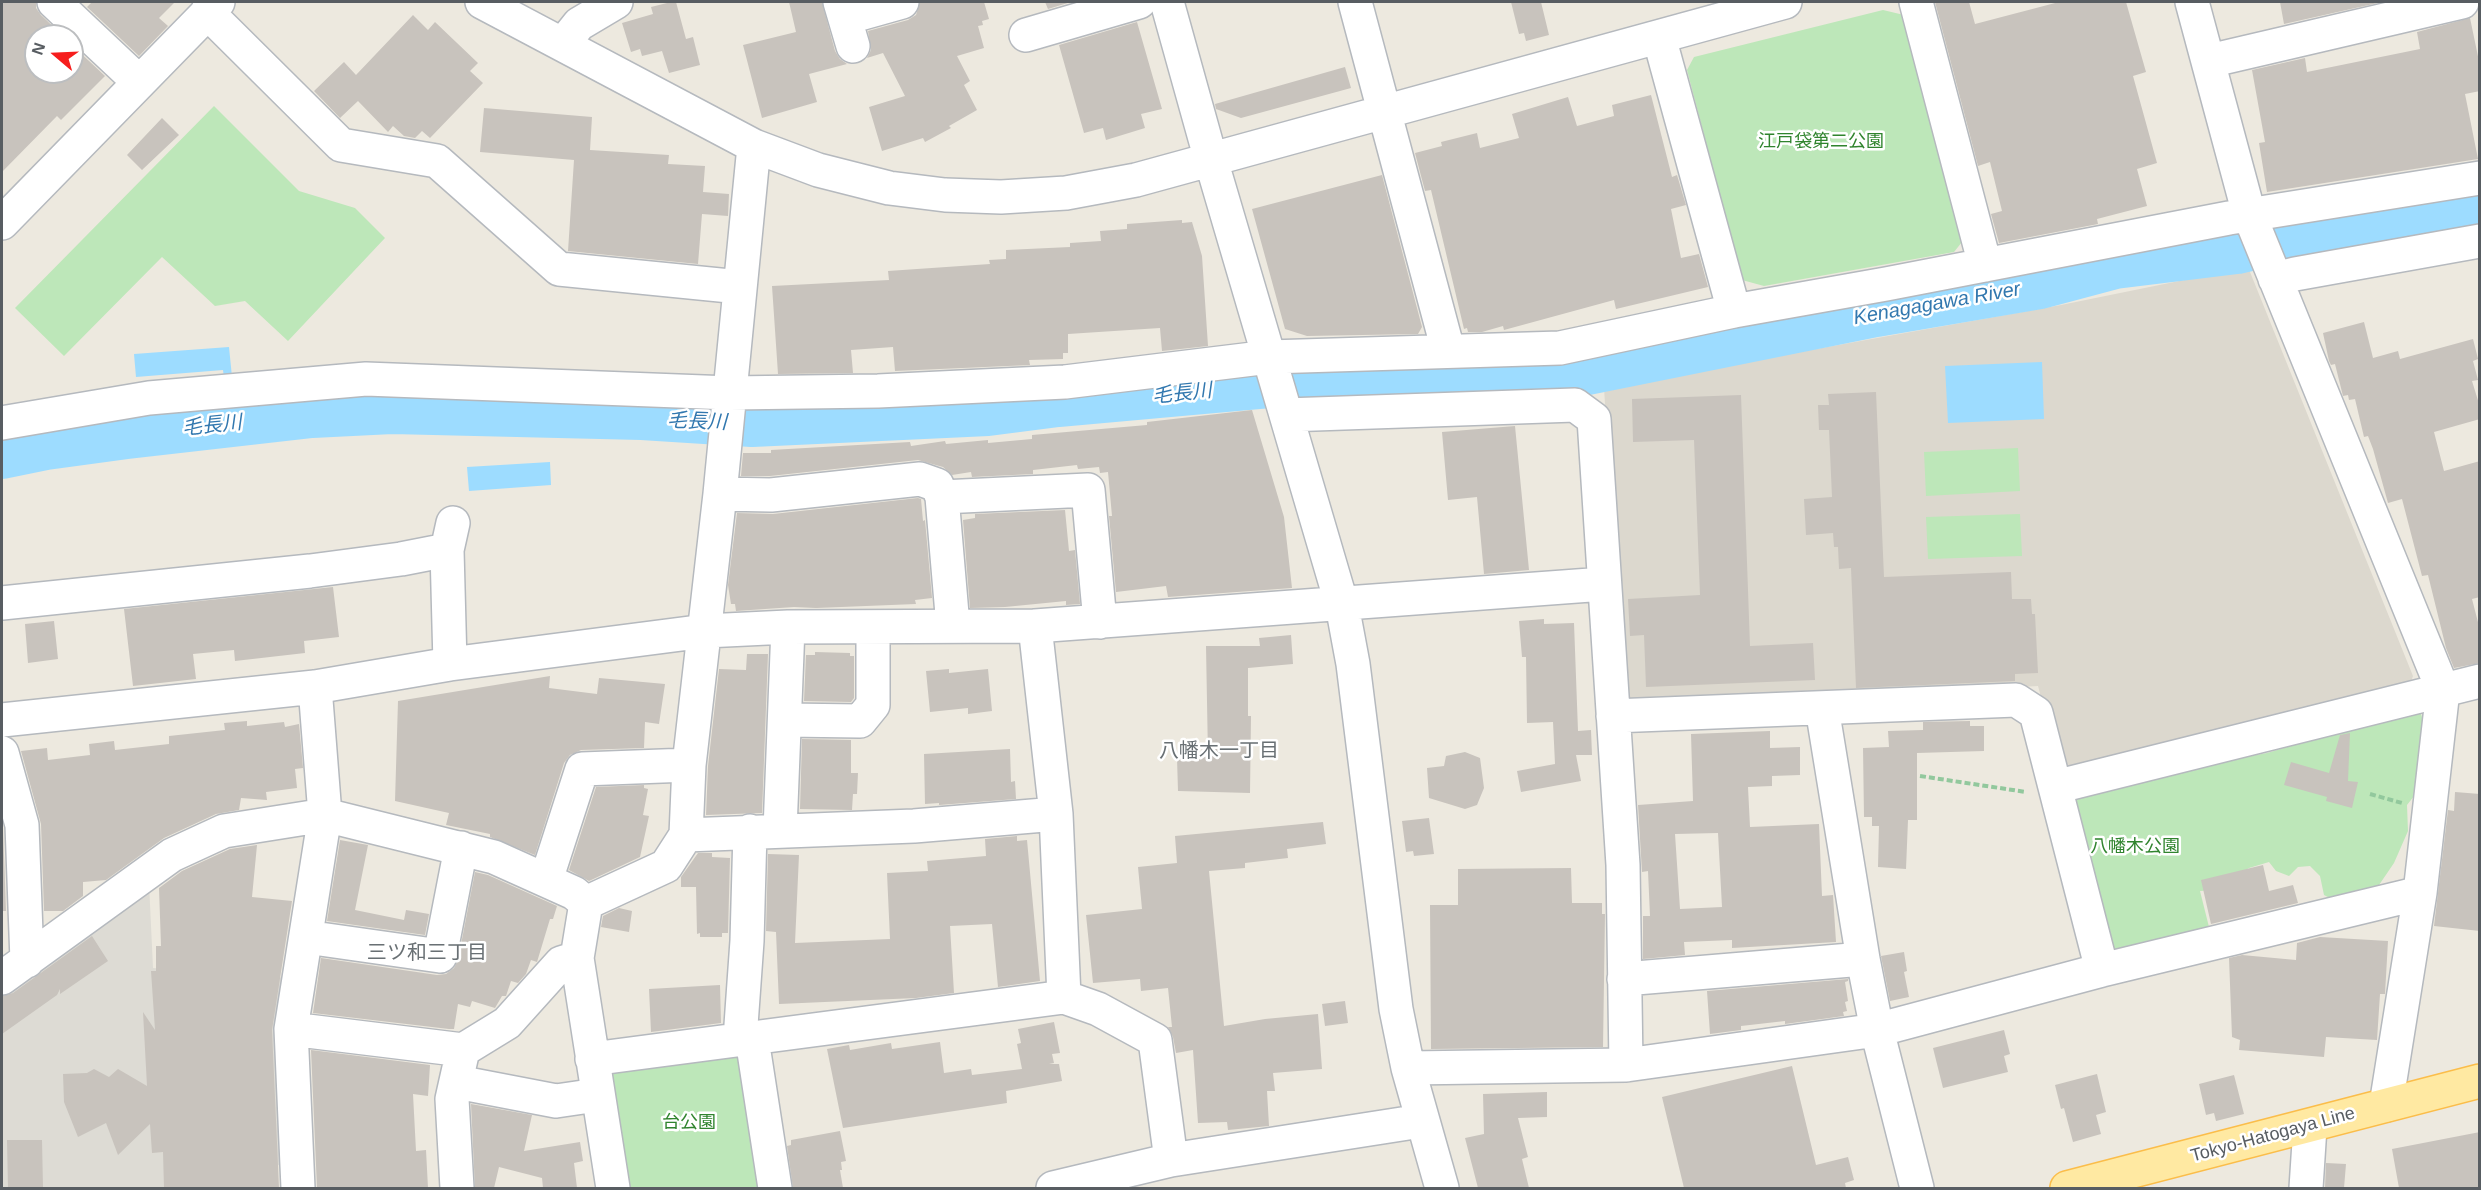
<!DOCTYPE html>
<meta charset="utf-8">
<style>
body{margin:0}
#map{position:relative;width:2481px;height:1190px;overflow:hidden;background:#ede9df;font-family:Arial,sans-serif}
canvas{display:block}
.frame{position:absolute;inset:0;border:3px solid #585d62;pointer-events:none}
.north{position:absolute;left:24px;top:24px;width:60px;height:60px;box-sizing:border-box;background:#fff;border:2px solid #bcbec0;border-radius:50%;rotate:289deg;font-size:16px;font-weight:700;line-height:24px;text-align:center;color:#585d62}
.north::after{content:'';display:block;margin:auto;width:21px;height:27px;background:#f61e1d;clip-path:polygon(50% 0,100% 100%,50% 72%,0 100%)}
</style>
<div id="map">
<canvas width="2481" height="1190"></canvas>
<div class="frame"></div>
<div class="north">N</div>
</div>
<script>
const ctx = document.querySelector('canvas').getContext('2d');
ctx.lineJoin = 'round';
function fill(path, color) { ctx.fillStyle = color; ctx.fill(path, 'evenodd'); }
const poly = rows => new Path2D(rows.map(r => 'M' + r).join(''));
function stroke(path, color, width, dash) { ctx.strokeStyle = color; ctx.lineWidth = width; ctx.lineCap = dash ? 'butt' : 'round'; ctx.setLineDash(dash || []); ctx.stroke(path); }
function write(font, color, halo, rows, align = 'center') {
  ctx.font = font + ' Arial,"Noto Sans JP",sans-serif'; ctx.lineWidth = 5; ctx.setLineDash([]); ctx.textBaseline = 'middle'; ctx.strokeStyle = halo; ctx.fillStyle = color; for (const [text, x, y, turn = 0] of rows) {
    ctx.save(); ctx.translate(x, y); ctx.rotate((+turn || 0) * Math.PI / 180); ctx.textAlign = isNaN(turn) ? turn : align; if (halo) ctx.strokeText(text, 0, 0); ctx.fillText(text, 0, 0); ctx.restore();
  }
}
fill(poly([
 [149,883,153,968,290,978,294,1162,183,1185,184,1188,2,1188,2,986]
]), '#dddbd4');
fill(poly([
 [2248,267,2413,676,2409,687,2070,775,2060,767,2038,686,1850,697,1630,702,1622,694,1604,387,2061,305]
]), '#dcd8ce');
fill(poly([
 [1883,10,1904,15,1962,242,1954,252,1764,286,1742,280,1687,70,1694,57],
 [214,106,299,191,355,208,385,238,288,341,245,301,215,306,162,257,64,356,15,308],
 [2018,448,2020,491,1926,496,1924,452],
 [2020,514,2022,556,1928,559,1926,517],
 [2405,712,2421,714,2427,734,2422,786,2407,805,2408,831,2394,863,2379,885,2339,903,2324,895,2320,876,2310,866,2298,867,2289,876,2276,871,2269,862,2249,868,2215,890,2200,891,2209,927,2117,952,2107,945,2070,802,2077,794,2207,764,2267,753],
 [737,1051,766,1188,626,1188,608,1077,616,1067]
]), '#bde7b9');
fill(poly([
 [229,347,232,377,224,378,223,370,136,377,134,354],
 [2042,362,2044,419,1948,423,1945,366],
 [550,462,551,485,469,491,467,467]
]), '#9ddcff');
stroke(poly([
 [2,456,46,447,127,436,312,415,392,411,642,417,752,424,988,413,1058,404,1314,381,1533,383,1876,314,2040,286,2115,266,2237,251,2327,230,2480,209]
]), '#9ddcff', 46);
fill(poly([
 [2,2,36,2,36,8,41,15,63,36,36,36,36,72,72,72,72,45,105,76,61,120,57,116,2,172],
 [92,2,175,2,159,18,168,26,139,56,87,7],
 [671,2,676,2,686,39,693,37,700,65,669,73,662,51,642,56,640,49,631,52,622,23,653,14,651,7],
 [789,2,822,2,835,51,840,59,847,64,809,74,817,102,762,118,743,45,796,32],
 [920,2,984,2,989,19,982,21,983,25,978,26,984,48,957,56,970,81,964,85,977,110,949,126,951,128,925,142,923,138,882,151,869,107,905,96,883,53,867,58,871,50,868,31,908,20,916,15],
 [1045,2,1071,2,1048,9],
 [1511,2,1541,2,1549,35,1526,41,1524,33,1519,34],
 [1935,2,1969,2,1975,24,2059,2,2126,2,2146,72,2133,76,2157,163,2137,169,2147,206,2097,219,2098,224,1999,243,1991,214,2002,211,1990,162,1978,166],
 [2280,2,2382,2,2284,24],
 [413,15,428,30,435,22,478,63,470,71,483,83,430,138,422,131,415,138,404,136,393,126,388,132,358,101,340,118,314,91,344,62,356,75],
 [2470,18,2480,66,2480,91,2465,94,2478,159,2267,192,2259,143,2265,142,2252,70,2305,58,2307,72,2420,49,2417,32],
 [1137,22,1162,109,1141,114,1145,128,1106,140,1103,128,1084,133,1059,45],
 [1345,67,1351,88,1241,118,1216,109,1215,104],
 [1651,95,1672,177,1677,175,1686,205,1671,209,1681,258,1699,254,1708,287,1616,309,1614,300,1504,330,1503,326,1482,332,1468,332,1467,328,1464,329,1431,190,1425,191,1415,153,1442,146,1441,142,1477,133,1480,148,1519,138,1512,114,1568,97,1577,126,1614,116,1612,105],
 [484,108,592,117,590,150,669,155,668,164,705,166,703,192,729,194,728,216,702,214,698,264,568,251,574,160,480,152],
 [162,118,179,135,142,170,127,155],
 [1382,175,1422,327,1418,334,1307,336,1285,329,1252,209],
 [1182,220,1182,223,1192,222,1202,256,1208,346,1162,351,1160,328,1068,334,1068,353,1063,353,1063,359,1029,360,1030,365,895,371,893,347,851,350,853,373,778,374,772,286,889,280,888,271,990,264,989,260,1006,259,1006,250,1070,247,1070,243,1101,241,1100,231,1127,229,1127,224],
 [2364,322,2373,358,2398,351,2400,359,2473,339,2478,359,2473,361,2478,380,2472,381,2480,407,2480,419,2434,432,2444,471,2480,461,2480,597,2472,599,2480,630,2480,663,2454,668,2446,648,2428,575,2422,576,2402,499,2388,503,2373,449,2368,436,2364,437,2355,399,2349,400,2348,395,2343,396,2335,364,2331,365,2329,361,2323,333],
 [1876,392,1884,577,2011,572,2012,599,2031,599,2032,614,2035,614,2038,673,2015,674,2015,681,1856,688,1851,568,1839,569,1838,547,1834,547,1833,533,1806,535,1804,499,1832,497,1829,430,1819,430,1818,405,1829,405,1828,394],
 [1741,395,1750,646,1813,643,1815,680,1646,687,1644,635,1630,636,1628,599,1700,595,1694,440,1633,442,1632,399],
 [1252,410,1284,517,1292,588,1168,597,1166,586,1116,592,1109,516,1112,516,1108,472,1100,473,1099,467,1078,469,1077,465,1033,470,1033,474,972,477,971,472,952,475,943,467,918,460,770,476,741,476,743,453,771,453,771,450,910,442,911,446,945,441,946,444,988,440,988,443,1032,439,1032,435,1147,425,1147,422],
 [1515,426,1529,570,1484,574,1477,497,1448,500,1442,432],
 [918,498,921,499,923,521,925,520,932,598,915,600,916,604,816,608,794,607,736,611,735,604,731,604,728,585,737,513,773,514],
 [1065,510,1069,551,1075,550,1080,604,1066,605,1066,601,1005,607,970,608,963,520,975,518,975,514],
 [333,587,339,637,304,641,305,653,235,661,234,650,193,654,196,679,133,686,124,609],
 [1544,619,1544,624,1574,623,1578,731,1591,730,1592,755,1576,755,1581,781,1521,792,1517,771,1555,764,1553,722,1527,723,1526,657,1522,657,1519,621],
 [54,621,58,659,28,663,25,624],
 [1291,635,1293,664,1248,668,1248,716,1251,716,1250,793,1178,791,1177,758,1208,757,1206,646,1260,646,1259,638],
 [815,652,850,653,850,656,854,656,854,698,851,702,804,701,806,655,815,655],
 [747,654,768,654,762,813,706,815,708,766,719,669,746,670],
 [949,669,949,673,988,669,992,711,968,714,968,708,930,712,926,671],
 [550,676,549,688,597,694,599,678,665,684,659,724,645,722,644,748,581,750,570,755,564,763,535,855,490,837,490,834,446,825,449,813,395,801,398,701],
 [247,721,247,726,284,722,285,727,299,724,303,768,295,769,297,788,266,792,267,800,241,798,239,810,216,814,164,838,106,880,83,882,83,896,63,911,44,911,41,824,21,751,47,748,48,760,90,755,89,744,114,741,115,750,169,744,169,736,225,730,224,723],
 [1970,721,1970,726,1984,726,1984,751,1917,753,1917,820,1908,820,1906,869,1878,867,1879,826,1872,826,1872,817,1864,817,1863,748,1889,747,1888,731,1923,730,1923,722],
 [1770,731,1770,748,1800,747,1800,775,1772,776,1772,786,1748,787,1750,827,1819,824,1822,896,1833,895,1836,942,1732,948,1732,940,1684,942,1685,955,1643,959,1643,916,1650,916,1648,871,1642,872,1638,805,1693,801,1691,734],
 [1718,833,1722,907,1680,909,1675,834],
 [2350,733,2348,781,2358,782,2352,808,2326,801,2327,797,2284,785,2291,762,2329,773,2340,735],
 [802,739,851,740,851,773,858,773,857,794,853,794,852,810,800,809],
 [1010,749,1011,782,1015,781,1016,799,939,805,939,803,925,804,924,754],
 [1465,752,1480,758,1484,788,1477,805,1465,809,1429,798,1427,768,1444,766,1446,756],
 [644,785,644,788,648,789,643,815,649,816,640,857,589,881,569,870,596,787],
 [2455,792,2480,794,2480,931,2434,926,2448,810,2454,811],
 [1429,818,1434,854,1414,856,1413,851,1406,852,1402,821],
 [2,821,3,828,6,911,2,911],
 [1323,822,1326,844,1287,849,1288,858,1245,863,1245,868,1209,871,1224,1026,1265,1019,1318,1014,1322,1069,1273,1073,1275,1091,1267,1091,1269,1126,1228,1130,1227,1122,1198,1123,1193,1050,1176,1053,1173,1037,1168,1027,1172,1027,1168,988,1141,991,1140,979,1093,983,1086,915,1142,909,1138,867,1177,863,1175,836],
 [1017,836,1017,841,1027,840,1040,981,998,987,992,924,950,926,954,993,916,998,779,1004,776,932,766,931,768,854,799,855,795,943,890,939,887,873,928,871,927,861,986,856,985,839],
 [340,840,368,845,355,910,404,920,406,910,429,914,425,935,327,921],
 [257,845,252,897,292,901,272,1030,279,1188,164,1188,163,1152,152,1153,150,1124,118,1155,106,1123,78,1137,64,1102,63,1074,87,1073,94,1069,109,1077,118,1069,147,1086,143,1012,155,1030,151,971,156,971,156,946,161,946,159,888,182,871,230,849],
 [698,853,712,853,712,857,730,858,728,933,722,933,722,937,700,937,700,933,697,934,696,887,681,887,681,877],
 [2263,865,2269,891,2293,885,2298,903,2211,924,2201,880],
 [1571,868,1572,903,1602,903,1602,914,1605,914,1603,1047,1431,1049,1430,905,1458,905,1458,869],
 [475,872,488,875,557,906,553,919,550,919,537,962,531,960,526,974,518,983,511,981,506,996,502,996,495,1008,472,1001,470,1007,458,1004,454,1029,449,1029,313,1013,321,958,437,975,446,974,454,968,458,960],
 [619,908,632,911,629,932,601,927,603,916],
 [92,936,108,961,60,994,60,989,57,995,2,1034,2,996,13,993],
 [2320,937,2388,941,2385,994,2380,994,2377,1040,2326,1037,2324,1057,2239,1050,2240,1040,2232,1037,2229,958,2242,955,2296,960,2297,943],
 [1904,952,1907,971,1904,972,1909,997,1890,1001,1881,956],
 [1848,979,1848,981,1845,982,1848,1001,1845,1002,1847,1011,1843,1012,1844,1016,1785,1024,1785,1021,1741,1026,1741,1030,1710,1034,1707,991],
 [720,985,721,1023,651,1032,649,989],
 [1345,1001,1348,1023,1325,1026,1322,1004],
 [1054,1022,1060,1053,1052,1054,1054,1063,1049,1064,1059,1064,1062,1081,1006,1091,1007,1103,843,1128,827,1049,849,1045,850,1050,891,1043,892,1049,940,1042,944,1073,971,1069,972,1075,1022,1069,1017,1044,1021,1043,1018,1029],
 [2004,1030,2010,1054,2004,1056,2008,1072,1943,1088,1933,1048],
 [311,1050,430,1065,428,1096,413,1094,416,1151,426,1150,428,1188,317,1188],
 [1792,1066,1816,1165,1848,1157,1854,1180,1845,1183,1846,1188,1684,1188,1662,1097],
 [2097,1074,2106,1112,2096,1115,2101,1134,2073,1142,2064,1108,2061,1109,2055,1085],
 [2234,1075,2244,1114,2216,1121,2214,1113,2206,1115,2199,1084],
 [1547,1092,1547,1117,1518,1118,1528,1157,1522,1159,1529,1188,1478,1188,1465,1138,1484,1134,1483,1094],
 [471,1104,532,1115,524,1151,580,1142,583,1161,574,1163,577,1188,543,1188,542,1178,499,1167,494,1188,475,1188],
 [840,1131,846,1161,841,1162,842,1170,840,1170,843,1188,793,1188,787,1146,791,1145,791,1140],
 [2480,1132,2480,1188,2399,1188,2392,1149],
 [7,1140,42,1140,43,1188,8,1188],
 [2326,1163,2346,1164,2344,1188,2325,1188]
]), '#c8c3bd');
const minor = poly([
 [54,2,138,81],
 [482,2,754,146,818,170,889,188,945,195,1001,197,1066,193,1136,180,1785,2],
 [840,2,853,46],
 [1167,2,1211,160,1342,605,1353,664,1396,1009,1408,1068,1442,1188],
 [1355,2,1448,350],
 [1916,2,1985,265],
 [2192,2,2249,214,2443,690,2420,893,2386,1105],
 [207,12,341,145,437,161,559,269,740,287],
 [845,18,902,2],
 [1026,35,1139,2],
 [1659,37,1734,311],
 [563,44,579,24,616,2],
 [2209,61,2462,2],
 [2,223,218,2],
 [2275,279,2295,274,2480,241],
 [1286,415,1575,405,1594,419,1623,865,1626,1065],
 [2,423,149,398,366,379,730,393,878,391,1065,382,1269,357,1560,348,1734,311,1886,284,2229,218,2480,178],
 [720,494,771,495,920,479,937,485,942,497,953,626],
 [942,497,1088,490,1100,622],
 [2,603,310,571,401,559,447,550],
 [1035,626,1056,814,1064,997],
 [450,664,447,550,453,523],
 [1822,708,1863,959,1877,1030,1917,1188],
 [1613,716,2016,700,2036,713,2102,970],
 [2,720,315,687,450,664,705,631,788,627,1035,626,1604,584],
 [786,720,860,721,873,705,873,627],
 [2,753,22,825,27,961],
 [2055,787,2480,681],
 [780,830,788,627],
 [686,835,689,765,720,494,754,146],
 [546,880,582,769,689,765],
 [586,903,577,958,613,1188],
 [306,937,440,956,461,848],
 [2,978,172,855,224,831,325,815,494,857,574,893,586,903,666,866,686,835,914,826,1056,814],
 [1624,979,1863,959],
 [291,1029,463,1050],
 [740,1039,747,941,750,831],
 [752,1039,775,1188],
 [592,1059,1064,997,1098,1009,1155,1040,1171,1160],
 [1408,1068,1626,1065,1877,1030,2102,970,2420,893],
 [457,1082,556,1101,597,1095],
 [298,1188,291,1029,325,815,315,687],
 [457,1188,452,1099,463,1050,507,1023,561,963,577,958],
 [1053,1188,1171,1160,1421,1121],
 [2306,1188,2310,1127]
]);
const major = poly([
 [2067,1188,2480,1081]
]);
stroke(minor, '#b5b9be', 36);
stroke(major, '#fbbd4a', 36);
stroke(poly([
 [1920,776,2026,792],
 [2370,794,2402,803]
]), '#92c89d', 4, [6, 3]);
stroke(minor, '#fff', 33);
stroke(major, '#ffe9a2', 33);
write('18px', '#30842e', '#fff', [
 ["江戸袋第二公園",1821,142],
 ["八幡木公園",2135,847],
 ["台公園",689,1123]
]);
write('18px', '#585d62', '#fff', [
 ["Tokyo-Hatogaya Line",2273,1135,-15]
]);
write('italic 20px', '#3278af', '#fff', [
 ["Kenagagawa River",1937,304,-10],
 ["毛長川",1182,394,-6],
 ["毛長川",697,422,2],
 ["毛長川",212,426,-6]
]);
write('20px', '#697074', '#fff', [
 ["八幡木一丁目",1219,751],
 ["三ツ和三丁目",427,953]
]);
</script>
